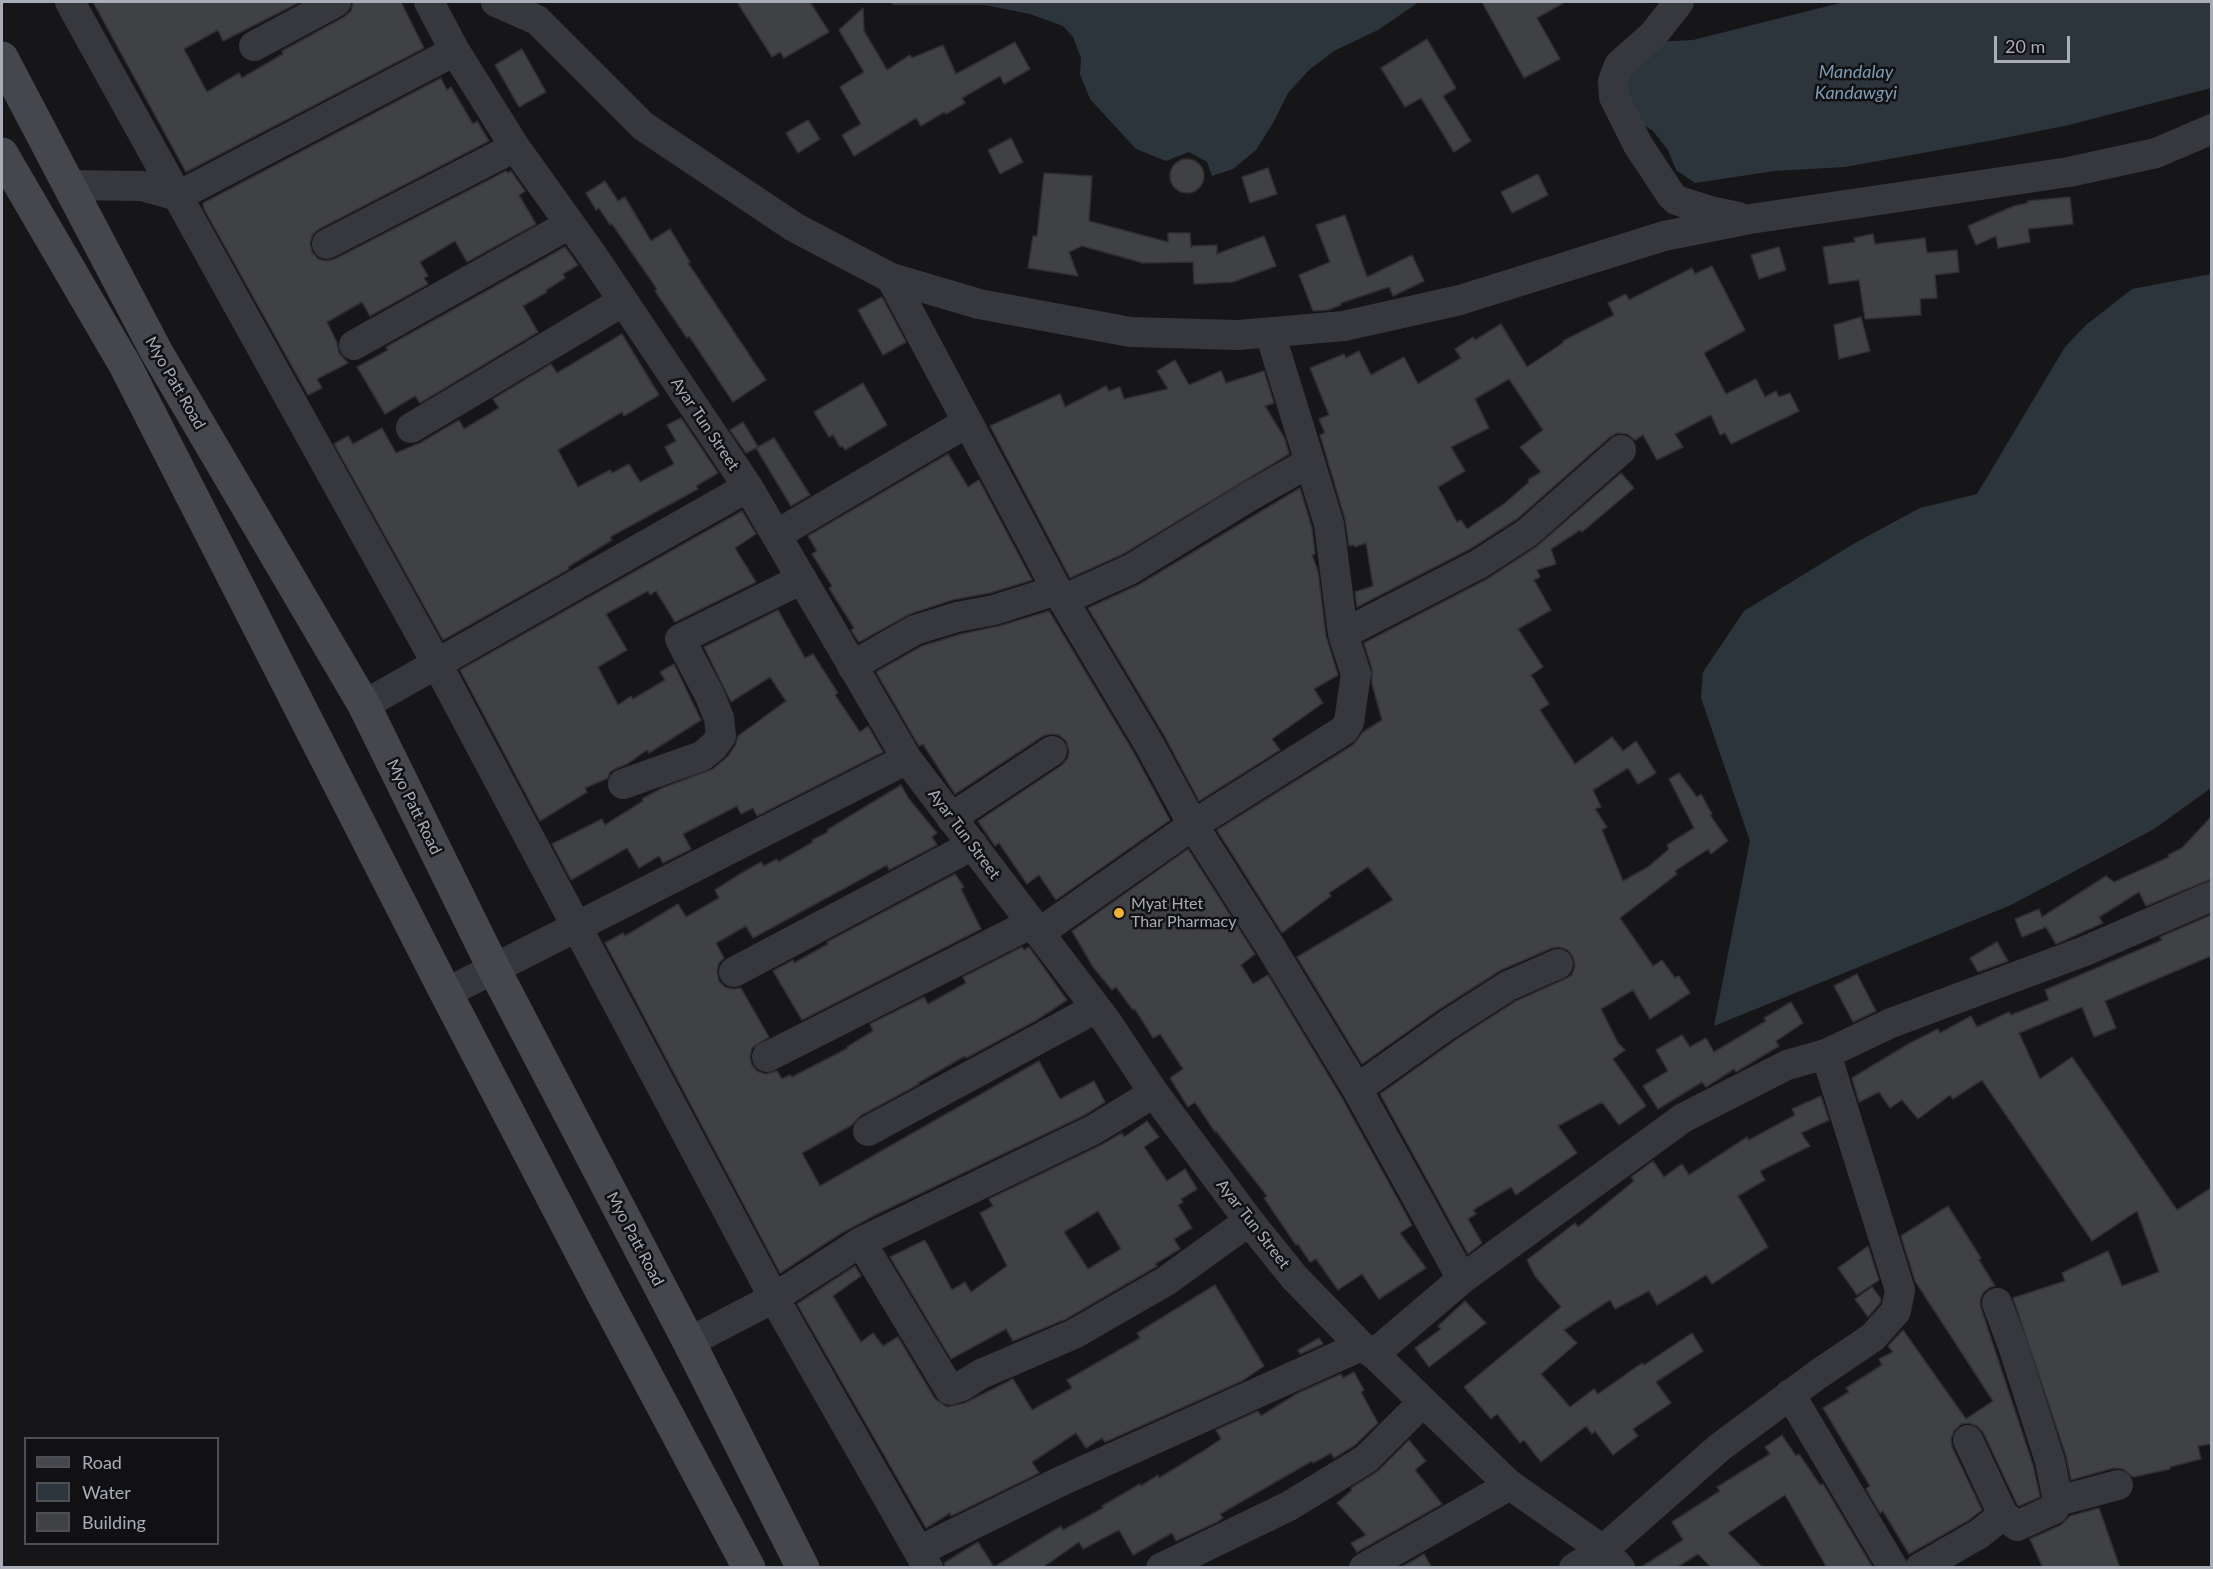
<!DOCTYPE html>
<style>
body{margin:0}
#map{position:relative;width:2213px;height:1569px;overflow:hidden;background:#161618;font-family:Lato,sans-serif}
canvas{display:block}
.frame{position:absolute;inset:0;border:3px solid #a8adb8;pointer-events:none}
.legend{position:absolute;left:24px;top:1437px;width:195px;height:108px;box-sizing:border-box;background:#111113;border:2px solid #4d4f55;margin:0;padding:8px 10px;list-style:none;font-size:18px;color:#a8adb8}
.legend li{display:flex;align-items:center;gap:12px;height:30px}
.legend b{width:30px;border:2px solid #4d4f55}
.scale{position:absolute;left:1994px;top:36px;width:76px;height:27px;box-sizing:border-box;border:3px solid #a8adb8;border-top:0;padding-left:8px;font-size:18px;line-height:21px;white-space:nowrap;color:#a8adb8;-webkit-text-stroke:4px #111113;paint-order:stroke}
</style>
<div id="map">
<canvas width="2213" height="1569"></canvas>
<div class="frame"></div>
<ul class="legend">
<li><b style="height:8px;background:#45474d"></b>Road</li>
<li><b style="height:16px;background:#2c353c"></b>Water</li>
<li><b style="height:16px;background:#404145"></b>Building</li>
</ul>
<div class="scale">20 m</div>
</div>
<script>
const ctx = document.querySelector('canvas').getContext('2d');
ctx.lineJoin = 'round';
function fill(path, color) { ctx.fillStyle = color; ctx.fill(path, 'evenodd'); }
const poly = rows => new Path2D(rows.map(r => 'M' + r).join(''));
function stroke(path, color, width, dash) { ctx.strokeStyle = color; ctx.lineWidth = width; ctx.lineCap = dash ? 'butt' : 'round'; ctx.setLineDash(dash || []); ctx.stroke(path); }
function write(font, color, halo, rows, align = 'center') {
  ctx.font = font + ' Lato,sans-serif'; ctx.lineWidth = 5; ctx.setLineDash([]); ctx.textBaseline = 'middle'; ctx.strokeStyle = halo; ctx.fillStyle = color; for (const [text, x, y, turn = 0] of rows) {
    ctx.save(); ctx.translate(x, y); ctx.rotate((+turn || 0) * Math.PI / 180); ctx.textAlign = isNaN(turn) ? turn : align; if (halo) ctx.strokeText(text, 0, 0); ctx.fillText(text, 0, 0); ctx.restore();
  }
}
fill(poly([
 [888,2,1419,2,1378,30,1334,51,1309,70,1288,93,1273,123,1256,150,1233,169,1212,176,1207,162,1189,152,1166,161,1136,149,1090,99,1080,74,1081,58,1073,37,1063,26,1030,14,985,5,894,5],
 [1844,2,2211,2,2211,88,2069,125,1994,140,1845,167,1774,171,1695,183,1676,170,1668,150,1653,131,1633,118,1620,80,1654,42,1693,40],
 [2211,274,2211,788,2154,829,2011,905,1714,1026,1750,841,1701,698,1703,672,1744,611,1855,543,1920,508,1977,494,2065,347,2086,325,2132,289]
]), '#2c353c');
const building = poly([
 [93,2,300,2,223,41,218,30,184,49,207,92,239,73,242,78,281,55,283,54,282,51,344,17,351,11,353,2,401,2,424,48,186,172,93,2],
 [737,2,810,2,829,32,784,58,780,52,772,57,737,2],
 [1482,2,1565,2,1537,18,1560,59,1524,78,1482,2],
 [863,8,864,31,887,70,910,55,912,58,943,45,956,74,1015,42,1030,69,1004,84,1000,76,962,98,965,103,946,114,944,112,921,126,916,118,854,156,842,135,861,124,840,87,864,72,839,30,863,8],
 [1427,39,1456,88,1443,96,1471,141,1454,152,1421,98,1405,107,1381,68,1427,39],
 [522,49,546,92,519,107,495,65,522,49],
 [441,78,447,90,451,87,473,124,477,121,489,141,319,229,313,234,310,243,312,252,318,259,326,261,335,259,506,171,508,173,511,171,525,191,519,195,536,224,467,262,455,241,420,262,428,276,424,278,428,284,370,316,362,302,327,322,337,343,339,353,348,363,317,379,322,388,308,395,204,209,203,203,441,78],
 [808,120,820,139,798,153,786,133,808,120],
 [1011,138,1023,162,1000,174,988,150,1011,138],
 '1170 176a17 17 0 1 1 34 0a17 17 0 1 1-34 0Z',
 [1268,168,1277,194,1250,203,1242,177,1268,168],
 [1044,173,1092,176,1089,221,1168,242,1168,233,1190,233,1191,248,1192,246,1217,245,1217,254,1264,236,1276,266,1233,282,1194,284,1193,262,1143,263,1082,246,1069,252,1078,276,1028,268,1033,236,1037,236,1044,173],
 [1538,174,1548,195,1512,213,1501,192,1538,174],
 [605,181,618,201,625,197,651,241,670,229,690,262,688,263,766,380,733,402,689,336,687,338,655,291,657,289,612,224,610,225,599,208,596,210,586,193,605,181],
 [2070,197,2073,224,2028,229,2030,242,1998,248,1996,236,1976,245,1968,226,2014,206,2028,203,2027,201,2070,197],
 [1345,215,1367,277,1412,255,1424,281,1393,296,1389,287,1341,303,1341,305,1328,310,1313,311,1299,275,1330,262,1316,225,1345,215],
 [1873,234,1875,244,1925,238,1927,253,1957,250,1959,272,1935,275,1937,298,1920,299,1921,315,1865,319,1859,280,1829,284,1823,247,1855,242,1854,238,1873,234],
 [565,247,578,265,563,274,565,278,546,290,547,292,523,306,538,332,420,403,415,396,385,414,357,367,388,350,386,347,565,247],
 [1779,247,1786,270,1759,279,1751,255,1779,247],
 [1712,266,1745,330,1704,353,1726,394,1756,379,1765,397,1776,391,1779,397,1790,393,1799,411,1731,444,1725,433,1720,435,1711,415,1675,434,1683,447,1657,460,1643,435,1635,440,1627,434,1617,433,1610,437,1517,519,1470,549,1357,607,1355,592,1373,586,1366,543,1355,547,1354,545,1349,546,1345,519,1320,435,1325,433,1319,419,1329,415,1310,368,1344,354,1346,358,1359,351,1371,375,1404,357,1418,384,1461,358,1455,349,1473,337,1475,340,1501,324,1527,367,1564,342,1563,341,1614,315,1608,303,1626,294,1629,300,1692,268,1695,274,1712,266],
 [1509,379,1543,430,1520,447,1541,472,1528,480,1529,482,1505,503,1467,529,1461,520,1457,522,1438,487,1465,471,1451,447,1489,428,1475,399,1509,379],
 [882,297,906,342,883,355,858,310,882,297],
 [1861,317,1870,351,1839,359,1834,325,1861,317],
 [622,334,659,395,624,416,622,412,558,450,578,487,610,470,612,473,629,464,640,482,674,464,665,447,676,441,667,425,681,418,718,473,696,486,698,489,610,537,612,540,568,567,569,569,443,640,334,444,348,436,353,444,382,428,396,453,420,443,459,420,464,429,499,408,493,399,551,364,557,373,622,334],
 [1175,360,1189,385,1221,371,1226,383,1264,371,1274,403,1265,406,1285,439,1289,454,1123,554,1070,578,990,426,1060,394,1065,407,1106,386,1109,391,1120,387,1124,399,1168,389,1157,371,1175,360],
 [863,383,887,425,845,450,842,446,840,447,833,435,829,437,814,412,863,383],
 [743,422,758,447,746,453,730,430,743,422],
 [774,438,810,495,791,506,756,448,774,438],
 [948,454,968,487,979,480,1032,580,990,593,952,600,910,614,859,642,851,630,854,628,829,588,832,586,812,554,817,551,808,536,948,454],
 [1621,473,1634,488,1582,532,1580,530,1551,549,1556,564,1537,570,1540,577,1534,580,1551,610,1518,629,1543,667,1531,675,1549,704,1540,710,1575,764,1612,737,1623,751,1636,741,1656,773,1638,784,1628,768,1593,790,1601,807,1595,809,1607,827,1602,830,1623,881,1648,867,1669,849,1667,845,1694,828,1669,779,1679,773,1697,797,1701,794,1712,814,1710,815,1728,841,1711,854,1708,849,1675,871,1677,874,1620,918,1653,966,1662,960,1675,978,1679,976,1690,993,1650,1019,1633,990,1601,1009,1618,1043,1625,1050,1613,1059,1646,1106,1619,1125,1602,1102,1558,1126,1577,1153,1516,1195,1511,1187,1473,1210,1476,1214,1468,1219,1482,1243,1468,1254,1380,1094,1457,1039,1516,1001,1565,979,1572,975,1575,966,1573,957,1568,950,1559,947,1552,948,1501,970,1438,1010,1362,1064,1297,957,1393,900,1368,867,1329,893,1331,896,1282,933,1217,830,1353,745,1363,732,1382,720,1372,684,1372,669,1364,643,1487,579,1536,547,1621,473],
 [1300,488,1312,528,1315,554,1312,555,1318,571,1326,636,1338,675,1314,689,1323,703,1272,739,1280,750,1199,801,1164,735,1088,608,1140,584,1300,488],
 [742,511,756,534,735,548,756,582,675,622,656,591,650,595,648,591,606,614,627,650,598,667,618,705,631,696,633,699,665,680,660,672,674,664,701,720,649,753,647,750,627,764,617,768,610,772,608,778,585,788,587,792,540,821,460,670,742,511],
 [778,610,805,658,813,654,838,693,835,695,860,732,868,726,883,752,757,816,753,808,741,814,737,806,683,834,691,849,663,863,659,856,639,868,627,848,571,880,552,844,602,819,605,825,643,801,642,799,662,788,713,769,728,756,735,746,738,736,786,701,770,677,731,702,704,647,778,610],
 [1049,611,1134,753,1170,820,1056,900,1039,875,1027,884,999,843,995,846,978,821,1062,765,1068,758,1069,751,1066,741,1059,735,1050,734,1043,736,955,794,923,744,919,746,876,672,922,646,961,634,999,626,1049,611],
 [901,785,909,799,937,833,932,837,937,845,889,870,887,865,753,938,746,926,716,943,724,958,719,963,717,971,719,981,725,987,733,989,741,988,769,1037,752,1048,750,1057,752,1065,757,1071,765,1074,777,1071,782,1079,790,1075,792,1077,848,1048,847,1047,873,1031,870,1024,924,997,928,1004,966,983,963,977,1022,947,1024,950,1029,947,1067,1000,1035,1021,966,1058,965,1056,918,1083,919,1084,860,1116,852,1125,802,1153,820,1186,1039,1061,1060,1099,1094,1081,1105,1102,1085,1115,875,1215,840,1234,780,1273,605,943,623,933,625,936,678,904,686,917,719,898,715,890,740,874,761,862,764,866,777,859,778,862,813,842,812,840,828,832,827,830,901,785],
 [2211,817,2211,879,2146,906,2139,892,2099,917,2103,923,2056,944,2046,927,2022,937,2015,919,2039,909,2042,917,2106,876,2114,882,2169,857,2168,855,2182,848,2211,817],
 [1188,849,1255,954,1241,965,1253,984,1268,975,1342,1098,1412,1225,1400,1233,1426,1268,1379,1299,1362,1274,1338,1290,1316,1259,1310,1262,1298,1244,1296,1245,1264,1198,1267,1196,1216,1131,1215,1132,1195,1102,1188,1107,1170,1078,1183,1069,1160,1034,1153,1038,1135,1009,1133,1010,1116,987,1112,990,1093,967,1072,931,1188,849],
 [955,874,964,887,961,889,981,929,802,1020,773,971,793,960,794,963,828,944,827,942,955,874],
 [2211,915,2211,956,2105,1001,2116,1028,2094,1037,2082,1007,2019,1033,2040,1079,2072,1057,2177,1210,2211,1188,2211,1444,2198,1446,2201,1459,2170,1467,2170,1469,2133,1477,2123,1469,2114,1468,2071,1480,2066,1456,2013,1298,2065,1281,2062,1273,2108,1251,2122,1286,2159,1272,2137,1211,2092,1241,1982,1080,1953,1099,1950,1095,1918,1119,1902,1100,1890,1108,1879,1092,1859,1102,1852,1078,1910,1043,1938,1029,1940,1033,1971,1016,1977,1027,2009,1012,2011,1015,2049,1000,2045,990,2162,940,2160,937,2211,915],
 [1997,942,2008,961,1978,972,1970,958,1997,942],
 [1857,974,1876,1011,1853,1022,1834,986,1857,974],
 [1791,1002,1803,1023,1776,1041,1779,1046,1736,1072,1734,1069,1706,1087,1702,1082,1658,1109,1643,1086,1668,1071,1656,1050,1682,1035,1690,1047,1706,1038,1714,1052,1766,1021,1764,1018,1791,1002],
 [1821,1096,1829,1120,1801,1133,1810,1146,1760,1171,1765,1180,1738,1196,1768,1247,1712,1284,1706,1275,1657,1305,1649,1291,1615,1309,1610,1300,1564,1330,1577,1343,1541,1374,1570,1407,1594,1389,1598,1394,1642,1363,1644,1365,1692,1333,1703,1351,1656,1382,1671,1403,1633,1429,1638,1436,1613,1455,1595,1431,1592,1434,1586,1426,1541,1462,1524,1440,1520,1443,1497,1414,1491,1419,1464,1387,1561,1307,1535,1276,1527,1260,1575,1223,1578,1227,1634,1181,1631,1177,1653,1161,1664,1177,1682,1164,1689,1175,1747,1137,1749,1140,1795,1115,1792,1109,1821,1096],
 [1147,1121,1159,1137,1144,1147,1167,1181,1185,1169,1197,1189,1181,1199,1183,1202,1178,1205,1192,1228,1174,1239,1180,1249,1155,1264,1157,1266,1066,1319,1013,1341,1006,1329,951,1359,890,1257,925,1240,952,1290,965,1282,971,1292,1007,1266,980,1213,993,1206,989,1199,1101,1145,1122,1133,1124,1137,1147,1121],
 [1098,1211,1121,1249,1088,1269,1064,1232,1098,1211],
 [1948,1206,1981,1258,1979,1260,1995,1286,1990,1287,1983,1293,1980,1301,1981,1308,2033,1465,2040,1497,2019,1506,2017,1504,1983,1432,1977,1426,1969,1423,1961,1424,1954,1431,1951,1439,1952,1447,1982,1510,1969,1520,1909,1554,1883,1511,1880,1513,1866,1489,1870,1486,1823,1408,1849,1392,1846,1388,1882,1365,1879,1359,1893,1352,1888,1346,1903,1330,1966,1419,1993,1401,1915,1281,1901,1236,1948,1206],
 [1868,1246,1879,1280,1857,1295,1838,1268,1868,1246],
 [855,1266,861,1276,833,1296,861,1342,873,1333,883,1346,898,1337,935,1399,947,1407,965,1403,1013,1379,1032,1410,1072,1388,1067,1380,1140,1338,1137,1333,1215,1285,1264,1366,1242,1381,1105,1442,1102,1438,1086,1448,1076,1433,1032,1462,1039,1473,951,1516,950,1513,926,1528,797,1304,855,1266],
 [1872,1287,1881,1299,1880,1303,1868,1317,1855,1299,1872,1287],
 [1465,1301,1486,1323,1429,1367,1415,1348,1441,1329,1438,1326,1465,1301],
 [1319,1338,1323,1344,1300,1354,1298,1350,1319,1338],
 [1354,1372,1364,1390,1361,1392,1378,1423,1355,1445,1334,1458,1331,1453,1313,1463,1312,1461,1220,1514,1223,1518,1217,1522,1176,1541,1172,1533,1133,1555,1119,1530,1083,1549,1079,1542,1042,1568,945,1568,944,1563,978,1542,994,1567,1061,1526,1063,1530,1103,1508,1102,1506,1140,1484,1141,1486,1158,1475,1159,1478,1205,1450,1221,1439,1216,1430,1258,1411,1261,1416,1298,1393,1341,1374,1343,1378,1354,1372],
 [1782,1435,1796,1456,1799,1454,1820,1485,1823,1484,1873,1568,1827,1568,1785,1495,1728,1533,1763,1568,1712,1568,1698,1554,1676,1568,1640,1568,1683,1540,1672,1522,1720,1491,1717,1487,1770,1454,1765,1447,1782,1435],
 [1409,1440,1426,1461,1415,1470,1442,1504,1357,1552,1351,1543,1366,1535,1337,1503,1352,1490,1351,1488,1378,1471,1409,1440],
 [2099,1508,2120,1568,2043,1568,2030,1539,2061,1525,2070,1516,2099,1508],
 [1424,1554,1432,1568,1400,1568,1424,1554]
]);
fill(building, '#404145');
stroke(building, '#303034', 1.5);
stroke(poly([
 [70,2,437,664,774,1298,928,1568],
 [429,2,455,51,515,147,593,256,748,487,907,759,1107,1022,1154,1093,1249,1221,1294,1277,1361,1346,1374,1354,1498,1474,1510,1485,1603,1550,1620,1568],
 [496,2,537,20,643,126,794,227,891,278,979,304,1130,332,1238,335,1344,326,1460,300,1664,236,1750,219,2069,172,2156,153,2212,129],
 [1679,2,1653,35,1619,65,1613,81,1614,97,1638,145,1671,195,1676,200,1710,211,1738,217],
 [254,46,336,2],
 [67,185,142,186,178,196,455,51],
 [327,244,515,147],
 [891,278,1057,590,1149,744,1193,825,1270,946,1357,1089,1462,1279],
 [354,345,570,224],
 [411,428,622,302],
 [776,535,968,422],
 [1063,600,1131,569,1250,496,1310,462],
 [1343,634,1479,564,1527,533,1621,450],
 [852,666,915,630,957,617,994,610,1057,590],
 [364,705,748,487],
 [623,784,702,756,714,746,721,736,719,718,710,696,680,639,802,579],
 [951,818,1052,751],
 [1039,933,1193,825,1344,730,1349,722,1356,674,1343,634,1329,524,1270,333],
 [734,972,973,845],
 [446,993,907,759],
 [767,1057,1032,923],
 [1357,1089,1447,1025,1508,986,1558,964],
 [868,1131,1096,1008],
 [861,1242,950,1390,960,1387,981,1374,1074,1334,1166,1281,1249,1221],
 [689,1342,774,1298,861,1242,1093,1130,1154,1093],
 [1374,1354,1462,1279,1683,1118,1787,1065,1826,1054,1891,1023,2085,951,2212,896],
 [1790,1394,1893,1568],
 [1968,1440,2003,1515],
 [2058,1501,2118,1485],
 [919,1551,1059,1482,1361,1346],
 [1161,1568,1289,1506,1366,1459,1423,1402],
 [1364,1568,1510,1485],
 [1574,1568,1603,1550,1720,1447,1817,1375,1873,1337,1896,1311,1900,1290,1826,1054],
 [1920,1568,1979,1534,2003,1515,2017,1526,2054,1509,2058,1501,2050,1461,2013,1346,1997,1303]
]), '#37383d', 30);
stroke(poly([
 [2,58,156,351,364,705,494,969,689,1342,803,1568],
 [2,154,125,365,446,993,604,1296,749,1568]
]), '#45474d', 33);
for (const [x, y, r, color] of [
 [1119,913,6,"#f2b134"]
]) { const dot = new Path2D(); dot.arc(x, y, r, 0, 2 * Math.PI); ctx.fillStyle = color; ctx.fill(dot); stroke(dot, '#111113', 2); }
write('16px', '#a8adb8', '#111113', [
 ["Myo Patt Road",175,383,60],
 ["Ayar Tun Street",705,424,56],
 ["Myo Patt Road",414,807,64],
 ["Ayar Tun Street",964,834,53],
 ["Ayar Tun Street",1253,1224,52],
 ["Myo Patt Road",635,1239,62]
]);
write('16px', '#a8adb8', '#111113', [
 ["Myat Htet",1131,904],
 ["Thar Pharmacy",1131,922]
], 'left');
write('italic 18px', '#7f9bb3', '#111113', [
 ["Mandalay",1856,72],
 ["Kandawgyi",1856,93]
]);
</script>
